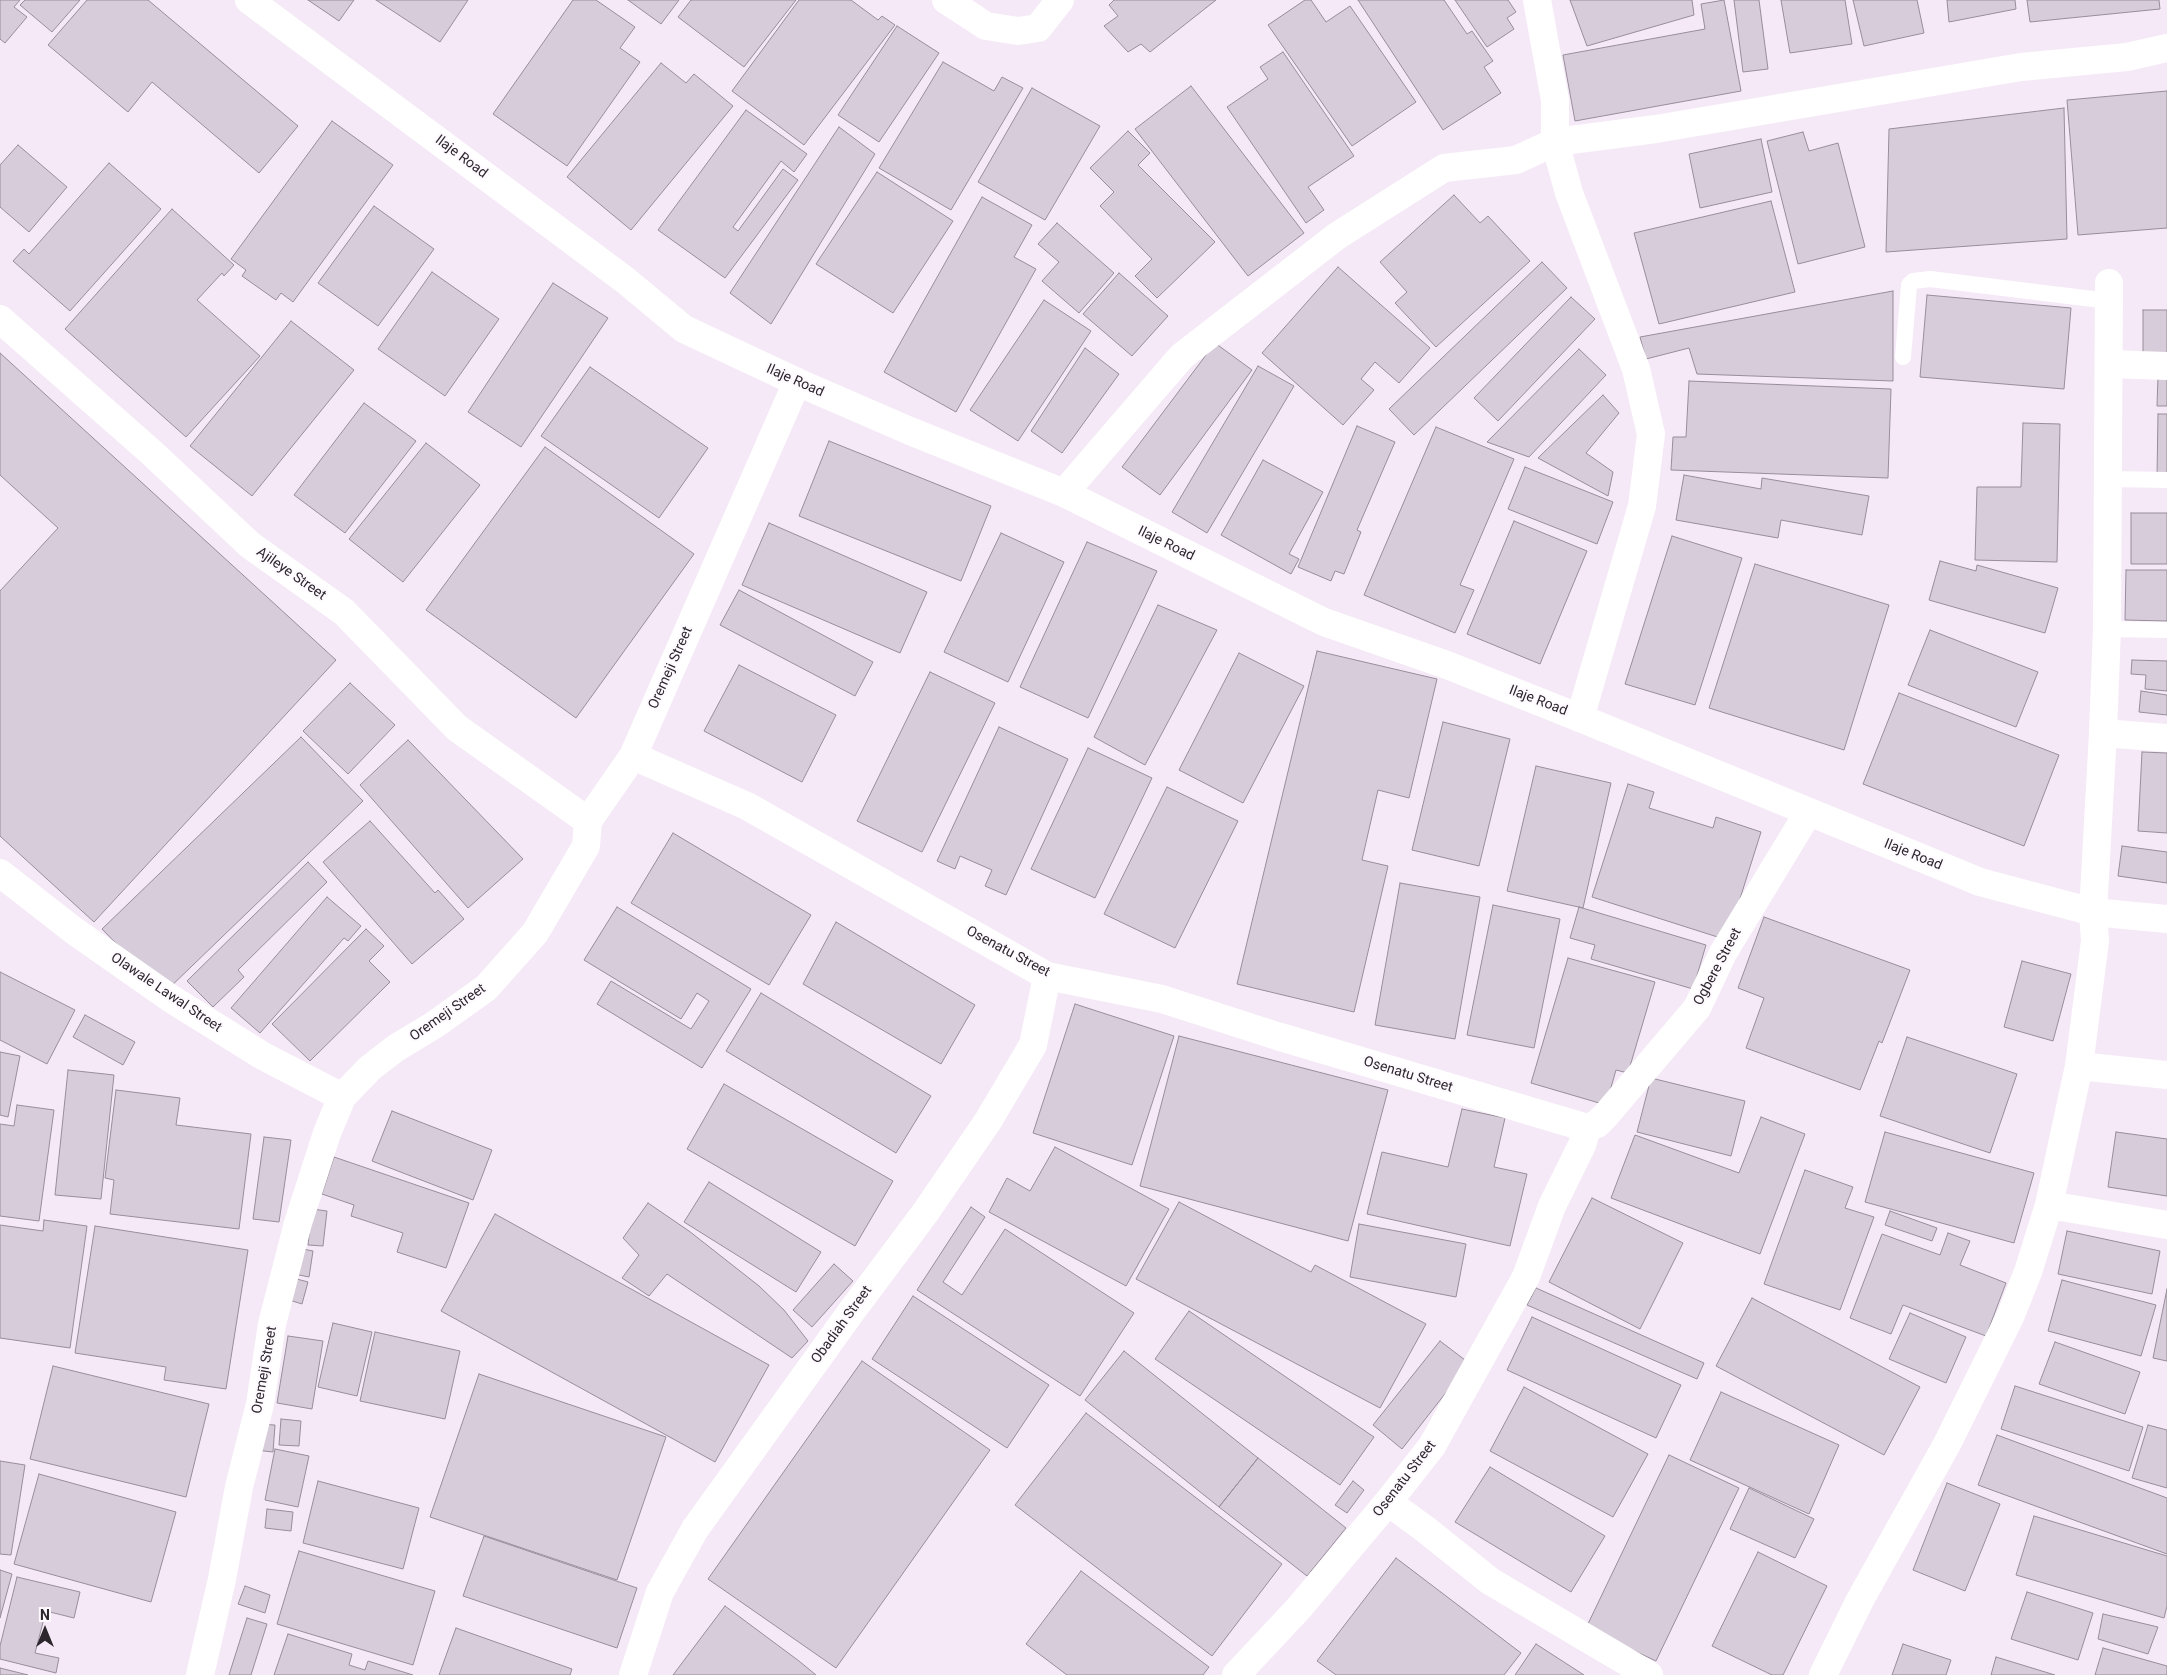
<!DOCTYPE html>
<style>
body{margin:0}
#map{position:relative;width:2167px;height:1675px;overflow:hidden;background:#f5e9f7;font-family:Roboto,sans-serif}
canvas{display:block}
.north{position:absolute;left:20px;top:1605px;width:50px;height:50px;-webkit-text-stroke:4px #fef9ff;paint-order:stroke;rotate:0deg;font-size:14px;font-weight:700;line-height:20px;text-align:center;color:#2b272c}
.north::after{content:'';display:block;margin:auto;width:18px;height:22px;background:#2b272c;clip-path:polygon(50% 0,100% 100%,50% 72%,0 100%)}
</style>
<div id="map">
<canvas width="2167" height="1675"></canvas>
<div class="north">N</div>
</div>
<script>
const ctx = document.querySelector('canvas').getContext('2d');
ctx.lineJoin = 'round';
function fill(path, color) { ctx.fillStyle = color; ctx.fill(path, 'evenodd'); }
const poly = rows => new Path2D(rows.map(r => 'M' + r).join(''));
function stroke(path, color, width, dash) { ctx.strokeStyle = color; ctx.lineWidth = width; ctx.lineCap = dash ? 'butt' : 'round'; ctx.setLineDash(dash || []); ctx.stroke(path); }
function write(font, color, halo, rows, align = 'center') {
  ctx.font = font + ' Roboto,sans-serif'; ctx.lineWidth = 4; ctx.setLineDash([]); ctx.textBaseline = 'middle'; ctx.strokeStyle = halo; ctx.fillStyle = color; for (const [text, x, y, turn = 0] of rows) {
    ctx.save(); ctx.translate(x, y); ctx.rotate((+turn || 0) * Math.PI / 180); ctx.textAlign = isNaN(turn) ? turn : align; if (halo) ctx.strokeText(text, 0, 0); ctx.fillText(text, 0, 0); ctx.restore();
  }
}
const building = poly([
 [0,0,20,0,14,7,27,17,5,43,0,39,0,0],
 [25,0,80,0,52,32,20,5,25,0],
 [87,0,148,0,298,126,259,173,152,82,128,112,48,45,87,0],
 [308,0,354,0,339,21,308,0],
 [376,0,468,0,440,42,376,0],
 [573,0,596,0,635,27,620,48,640,62,567,166,493,114,573,0],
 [628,0,679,0,661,24,628,0],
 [691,0,796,0,744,67,678,17,691,0],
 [799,0,851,0,878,20,882,16,895,25,804,145,732,91,799,0],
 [1114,0,1216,0,1150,52,1141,44,1128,52,1104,26,1118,16,1109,5,1114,0],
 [1305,0,1311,0,1326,22,1350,6,1416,102,1352,146,1268,25,1305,0],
 [1358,0,1444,0,1467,34,1472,31,1493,61,1484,67,1501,93,1443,130,1358,0],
 [1455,0,1508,0,1516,12,1507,18,1514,29,1487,47,1455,0],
 [1570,0,1692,0,1694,15,1587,46,1570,0],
 [1724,0,1741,91,1575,121,1563,55,1705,29,1701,4,1724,0],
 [1734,0,1759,0,1768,69,1743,72,1734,0],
 [1781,0,1845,0,1852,44,1790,53,1781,0],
 [1853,0,1917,0,1924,33,1864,46,1853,0],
 [1947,0,2015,0,2016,9,1949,22,1947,0],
 [2027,0,2159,0,2160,9,2030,22,2027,0],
 [897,26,939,53,879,142,838,115,897,26],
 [1283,52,1354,156,1308,187,1324,210,1306,223,1227,107,1268,79,1260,67,1283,52],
 [943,62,994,91,1002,77,1023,88,951,210,879,168,943,62],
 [661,63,686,83,694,74,733,106,631,230,567,177,661,63],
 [1191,86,1304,233,1248,276,1135,129,1191,86],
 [1032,88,1100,126,1045,220,978,182,1032,88],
 [2167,91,2167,228,2078,235,2067,100,2167,91],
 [2064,108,2067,239,1886,252,1889,129,2064,108],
 [746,110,807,154,794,172,781,161,733,227,738,231,783,169,798,180,725,278,658,230,746,110],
 [332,121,393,165,293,302,281,293,276,300,242,276,246,270,231,259,332,121],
 [839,127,875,154,771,324,730,293,839,127],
 [1128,131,1150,153,1138,165,1215,242,1157,298,1135,276,1152,259,1100,206,1114,192,1090,168,1128,131],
 [1803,132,1809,151,1838,143,1865,247,1798,264,1767,141,1803,132],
 [1761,139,1772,192,1700,208,1689,154,1761,139],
 [18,145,67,187,29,232,0,207,0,165,18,145],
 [109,163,161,209,70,311,13,261,24,249,29,254,109,163],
 [877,172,953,221,893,313,816,264,877,172],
 [1454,195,1480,223,1488,216,1530,261,1436,347,1395,303,1407,292,1380,262,1454,195],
 [982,197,1032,225,1014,257,1036,269,956,412,884,372,982,197],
 [1771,201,1795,292,1659,324,1634,233,1771,201],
 [374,206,434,249,378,326,318,283,374,206],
 [172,209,234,265,224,276,222,273,197,300,260,356,186,437,65,329,172,209],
 [1057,223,1114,273,1079,313,1042,281,1059,262,1038,244,1057,223],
 [1542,262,1567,288,1414,435,1389,409,1542,262],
 [1338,267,1430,348,1399,383,1375,362,1361,379,1374,390,1343,425,1262,353,1338,267],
 [432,272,499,319,445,396,378,349,432,272],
 [1119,273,1168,316,1132,356,1083,314,1119,273],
 [553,283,608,318,521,447,468,412,553,283],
 [1893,291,1893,381,1697,374,1689,348,1646,359,1640,337,1893,291],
 [1927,295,2071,308,2064,389,1920,377,1927,295],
 [1571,297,1595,319,1498,421,1474,398,1571,297],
 [1044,300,1091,331,1018,441,970,410,1044,300],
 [2143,310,2167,310,2167,363,2143,363,2143,310],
 [291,321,354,370,252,496,190,446,291,321],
 [1215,343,1252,370,1160,495,1122,467,1215,343],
 [1085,348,1119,374,1062,453,1031,431,1085,348],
 [1579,349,1606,375,1529,457,1487,442,1579,349],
 [0,353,336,660,94,922,0,836,0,591,58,528,0,475,0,353],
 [1258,366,1294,386,1207,533,1172,512,1258,366],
 [590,367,708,448,659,518,541,436,590,367],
 [2158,377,2167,378,2167,406,2157,406,2158,377],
 [1689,381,1891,389,1888,478,1671,470,1673,437,1686,437,1689,381],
 [1603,395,1619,413,1586,453,1613,472,1608,496,1538,458,1603,395],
 [364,403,416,441,345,533,294,495,364,403],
 [2158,414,2167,414,2167,478,2157,477,2158,414],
 [2023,423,2060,424,2057,562,1975,560,1977,487,2021,487,2023,423],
 [1357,426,1395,442,1357,530,1361,532,1344,574,1335,571,1331,581,1298,567,1357,426],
 [1436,427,1514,459,1460,585,1474,590,1455,633,1364,595,1436,427],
 [829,441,991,506,961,581,799,516,829,441],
 [426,443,480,485,403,582,349,539,426,443],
 [545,447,694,554,576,718,426,610,545,447],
 [1263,460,1323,492,1289,554,1299,559,1291,574,1221,535,1263,460],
 [1525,467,1613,502,1597,544,1508,509,1525,467],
 [1684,475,1761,489,1762,478,1869,496,1862,535,1781,520,1778,538,1676,520,1684,475],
 [2131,513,2167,513,2167,564,2131,564,2131,513],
 [1514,521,1587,551,1540,664,1467,634,1514,521],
 [769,523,927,592,900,653,742,585,769,523],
 [1001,533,1064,562,1008,682,944,652,1001,533],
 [1672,536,1742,558,1695,705,1625,684,1672,536],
 [1087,542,1157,571,1088,718,1020,687,1087,542],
 [1940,561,1976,571,1977,565,2058,588,2045,633,1929,600,1940,561],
 [1755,564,1889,605,1844,750,1709,708,1755,564],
 [2126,570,2167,570,2167,621,2125,620,2126,570],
 [739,590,873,662,855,696,720,625,739,590],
 [1158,605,1217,630,1145,765,1094,737,1158,605],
 [1930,630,2038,672,2016,727,1908,685,1930,630],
 [1317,651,1437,679,1409,798,1378,790,1362,860,1388,866,1354,1012,1237,984,1317,651],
 [1239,653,1304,686,1243,803,1179,770,1239,653],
 [2132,660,2167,661,2167,691,2145,689,2146,675,2131,674,2132,660],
 [739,665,836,715,802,782,704,731,739,665],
 [930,672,995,703,922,852,857,821,930,672],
 [350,683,395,725,348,774,303,731,350,683],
 [2141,691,2167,695,2167,715,2139,712,2141,691],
 [1899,693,2059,755,2024,846,1863,784,1899,693],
 [1443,722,1510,739,1479,866,1412,850,1443,722],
 [999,727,1068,759,1006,895,985,886,992,870,960,856,955,869,937,861,999,727],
 [301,737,363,801,164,993,102,929,301,737],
 [408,740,523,859,468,908,360,785,408,740],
 [1088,748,1152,778,1095,898,1031,869,1088,748],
 [2142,752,2167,753,2167,833,2138,831,2142,752],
 [1536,766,1611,783,1583,908,1507,891,1536,766],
 [1628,784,1654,792,1649,808,1713,828,1716,817,1761,832,1727,940,1592,897,1628,784],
 [1167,787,1238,821,1175,948,1104,914,1167,787],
 [370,821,435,893,438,890,464,919,412,964,323,862,370,821],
 [673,833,811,915,769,985,631,903,673,833],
 [2122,846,2167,852,2167,883,2118,876,2122,846],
 [308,862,327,882,238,970,244,977,213,1007,187,981,308,862],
 [1400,883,1480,897,1455,1039,1375,1025,1400,883],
 [327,897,361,926,348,941,344,938,260,1033,231,1008,327,897],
 [1493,905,1560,919,1534,1048,1467,1035,1493,905],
 [617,907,751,989,702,1068,597,1004,611,981,691,1029,709,1001,697,993,681,1019,584,960,617,907],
 [1579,907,1706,945,1693,989,1591,959,1595,945,1570,938,1579,907],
 [1764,917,1910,970,1882,1043,1879,1041,1860,1090,1746,1048,1764,998,1738,988,1764,917],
 [836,922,975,1005,941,1064,803,984,836,922],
 [366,929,384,946,369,961,390,982,310,1061,272,1024,366,929],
 [1568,958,1655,982,1628,1073,1616,1070,1606,1105,1531,1083,1568,958],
 [2022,961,2071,974,2053,1041,2004,1027,2022,961],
 [0,972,75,1010,47,1064,0,1040,0,972],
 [761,993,931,1096,896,1153,726,1051,761,993],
 [1075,1004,1174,1036,1132,1165,1033,1133,1075,1004],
 [85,1015,135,1042,123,1065,73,1037,85,1015],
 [1179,1036,1388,1090,1348,1241,1140,1186,1179,1036],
 [1907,1037,2017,1074,1990,1153,1880,1116,1907,1037],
 [0,1052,20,1056,8,1117,0,1115,0,1052],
 [68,1070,114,1075,101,1199,55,1195,68,1070],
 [1651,1078,1745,1101,1731,1156,1637,1132,1651,1078],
 [724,1084,893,1181,855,1246,687,1149,724,1084],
 [116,1090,180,1098,176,1125,251,1134,239,1229,110,1214,114,1180,105,1178,116,1090],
 [17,1105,54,1110,39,1221,0,1216,0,1124,14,1126,17,1105],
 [1462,1109,1505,1118,1494,1167,1527,1174,1510,1246,1367,1214,1382,1152,1448,1167,1462,1109],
 [392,1111,492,1150,473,1200,372,1161,392,1111],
 [1761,1117,1805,1134,1760,1254,1611,1198,1635,1135,1739,1173,1761,1117],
 [1885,1132,2034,1173,2014,1243,1865,1202,1885,1132],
 [2116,1132,2167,1139,2167,1196,2108,1187,2116,1132],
 [264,1137,291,1140,279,1222,253,1219,264,1137],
 [1055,1147,1169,1209,1126,1286,989,1212,1007,1178,1030,1191,1055,1147],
 [334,1157,469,1203,446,1268,397,1252,403,1233,351,1216,354,1205,322,1194,334,1157],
 [1805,1170,1853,1187,1845,1208,1874,1217,1840,1310,1764,1284,1805,1170],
 [709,1182,821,1252,796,1292,684,1222,709,1182],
 [1592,1198,1683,1243,1640,1329,1549,1282,1592,1198],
 [1179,1202,1311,1272,1315,1265,1426,1324,1380,1408,1136,1279,1179,1202],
 [648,1203,689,1231,759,1286,784,1310,808,1341,792,1358,667,1274,649,1296,622,1278,639,1255,623,1238,648,1203],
 [971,1207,985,1217,943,1282,962,1295,1005,1229,1134,1313,1080,1396,917,1290,971,1207],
 [312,1209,327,1211,323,1246,308,1245,312,1209],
 [1890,1211,1937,1228,1932,1241,1885,1225,1890,1211],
 [495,1214,769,1365,715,1462,441,1311,495,1214],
 [44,1220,87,1226,70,1348,0,1338,0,1225,43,1231,44,1220],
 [1359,1224,1466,1244,1456,1297,1350,1277,1359,1224],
 [95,1226,248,1250,226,1389,164,1380,166,1367,75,1353,95,1226],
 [2067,1231,2160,1251,2152,1294,2058,1274,2067,1231],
 [1948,1233,1970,1241,1960,1265,2006,1283,1986,1336,1903,1305,1891,1334,1850,1318,1882,1234,1940,1255,1948,1233],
 [298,1248,313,1251,309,1277,294,1274,298,1248],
 [834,1264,853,1281,812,1327,793,1310,834,1264],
 [293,1278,308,1282,302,1304,286,1299,293,1278],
 [2062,1280,2156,1305,2141,1356,2048,1331,2062,1280],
 [1536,1288,1704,1363,1697,1379,1527,1305,1536,1288],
 [2167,1289,2167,1361,2153,1358,2167,1289],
 [913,1296,1049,1385,1007,1448,872,1359,913,1296],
 [1752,1298,1920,1387,1884,1455,1716,1366,1752,1298],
 [1189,1311,1374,1437,1340,1485,1155,1359,1189,1311],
 [1910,1313,1966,1337,1946,1383,1889,1359,1910,1313],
 [1532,1317,1681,1385,1656,1438,1507,1370,1532,1317],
 [333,1323,372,1332,357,1396,318,1387,333,1323],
 [375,1332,460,1351,445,1419,360,1401,375,1332],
 [288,1336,323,1341,312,1409,277,1403,288,1336],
 [1440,1341,1469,1363,1402,1449,1373,1425,1440,1341],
 [2055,1342,2140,1372,2125,1414,2039,1384,2055,1342],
 [1124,1351,1258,1458,1219,1507,1085,1400,1124,1351],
 [862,1361,990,1450,836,1668,708,1579,862,1361],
 [53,1366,209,1404,186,1497,30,1459,53,1366],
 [479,1374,666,1437,617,1580,430,1517,479,1374],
 [2015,1386,2143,1427,2129,1471,2001,1429,2015,1386],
 [1524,1387,1648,1454,1613,1517,1490,1451,1524,1387],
 [1721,1392,1839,1445,1809,1514,1690,1460,1721,1392],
 [1086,1413,1282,1564,1212,1656,1015,1505,1086,1413],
 [281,1419,301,1421,299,1446,279,1445,281,1419],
 [257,1424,275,1425,273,1452,255,1450,257,1424],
 [2148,1425,2167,1430,2167,1488,2132,1478,2148,1425],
 [1997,1435,2167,1498,2167,1554,1978,1485,1997,1435],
 [275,1449,309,1456,298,1507,265,1500,275,1449],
 [1669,1455,1739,1488,1656,1661,1586,1628,1669,1455],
 [1258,1458,1346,1528,1307,1576,1219,1507,1258,1458],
 [0,1461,25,1465,11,1555,0,1554,0,1461],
 [1490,1467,1605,1536,1571,1592,1455,1522,1490,1467],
 [39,1474,176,1512,151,1602,14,1564,39,1474],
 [318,1481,419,1508,403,1569,303,1543,318,1481],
 [1353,1481,1364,1490,1347,1513,1335,1505,1353,1481],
 [1947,1483,2000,1504,1965,1591,1913,1570,1947,1483],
 [1749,1488,1814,1519,1795,1558,1730,1529,1749,1488],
 [267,1509,293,1512,291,1531,265,1528,267,1509],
 [2034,1516,2167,1556,2167,1606,2164,1618,2016,1575,2034,1516],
 [484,1536,637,1588,617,1648,463,1596,484,1536],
 [299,1551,435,1591,413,1665,277,1624,299,1551],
 [1758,1552,1827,1586,1783,1675,1772,1675,1712,1646,1758,1552],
 [1396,1558,1521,1653,1504,1675,1336,1675,1317,1661,1396,1558],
 [0,1570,12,1574,0,1618,0,1570],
 [1081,1571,1209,1667,1203,1675,1067,1675,1026,1644,1081,1571],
 [17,1577,80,1592,74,1618,46,1611,35,1653,59,1658,56,1673,0,1659,0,1646,17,1577],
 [245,1586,270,1595,265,1613,238,1604,245,1586],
 [2027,1592,2093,1613,2078,1660,2011,1639,2027,1592],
 [725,1606,799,1661,816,1675,673,1675,725,1606],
 [2103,1614,2158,1627,2148,1654,2098,1639,2103,1614],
 [247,1618,267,1624,251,1675,229,1675,247,1618],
 [456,1628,572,1669,570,1675,439,1675,456,1628],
 [288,1634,352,1654,349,1665,365,1670,368,1661,413,1675,274,1675,288,1634],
 [1536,1644,1584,1675,1515,1675,1536,1644],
 [1903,1644,1951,1660,1946,1675,1892,1675,1903,1644],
 [2103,1648,2167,1666,2167,1675,2095,1675,2103,1648],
 [1996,1657,2055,1675,1991,1675,1996,1657],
 [0,1668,28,1675,0,1675,0,1668]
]);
fill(building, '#d7ccda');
stroke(building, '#988d9a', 1);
stroke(poly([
 [1903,357,1909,285,1913,281,1930,279,2109,301],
 [2109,479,2167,480],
 [2107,629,2167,630]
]), '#fff', 16);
stroke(poly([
 [946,0,986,26,1018,31,1038,28,1060,0],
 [1537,0,1555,100,1555,142,1569,193,1636,369,1651,434,1642,506,1580,718],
 [0,319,152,453,250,545,344,612,457,728,588,821],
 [2109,364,2167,366],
 [1064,493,1182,356,1337,236,1444,168,1516,160,1555,142,1656,129,2021,67,2127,57,2167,48],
 [2103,733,2167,738],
 [633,756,747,806,1047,976,1162,999,1277,1036,1587,1128,1582,1145,1552,1206,1526,1277,1432,1446,1388,1502,1298,1609,1236,1675],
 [0,873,73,930,170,998,263,1056,342,1097],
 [2079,1066,2167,1075],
 [1587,1128,1597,1124,1606,1115,1697,1008,1723,953,1808,813],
 [2049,1205,2167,1225],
 [1388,1502,1425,1529,1490,1581,1649,1675],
 [200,1675,222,1579,239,1487,260,1404,272,1324,298,1223,327,1133,342,1097,370,1068,396,1048,434,1025,486,988,535,933,586,846,588,821,633,756,797,382],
 [633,1675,660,1592,695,1529,851,1312,925,1213,988,1121,1033,1045,1047,976],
 [1823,1675,1860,1600,1947,1444,2010,1317,2028,1272,2049,1205,2079,1066,2095,941,2093,912,2103,733,2107,629,2109,283]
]), '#fff', 28);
stroke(poly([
 [249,0,625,280,684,329,797,382,910,431,1064,493,1324,622,1447,665,1580,718,1980,882,2093,912,2167,919]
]), '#fff', 28);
write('14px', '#2b272c', '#fef9ff', [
 ["Ilaje Road",461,157,37],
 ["Ilaje Road",795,381,24],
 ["Ilaje Road",1166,544,26],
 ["Ajileye Street",291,574,35],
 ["Oremeji Street",671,668,-66],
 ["Ilaje Road",1538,701,21],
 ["Ilaje Road",1913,855,22],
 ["Osenatu Street",1008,952,28],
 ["Ogbere Street",1718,967,-62],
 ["Olawale Lawal Street",166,993,34],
 ["Oremeji Street",448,1013,-35],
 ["Osenatu Street",1408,1075,17],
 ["Obadiah Street",842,1325,-54],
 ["Oremeji Street",265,1370,-80],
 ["Osenatu Street",1405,1479,-52]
]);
</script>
